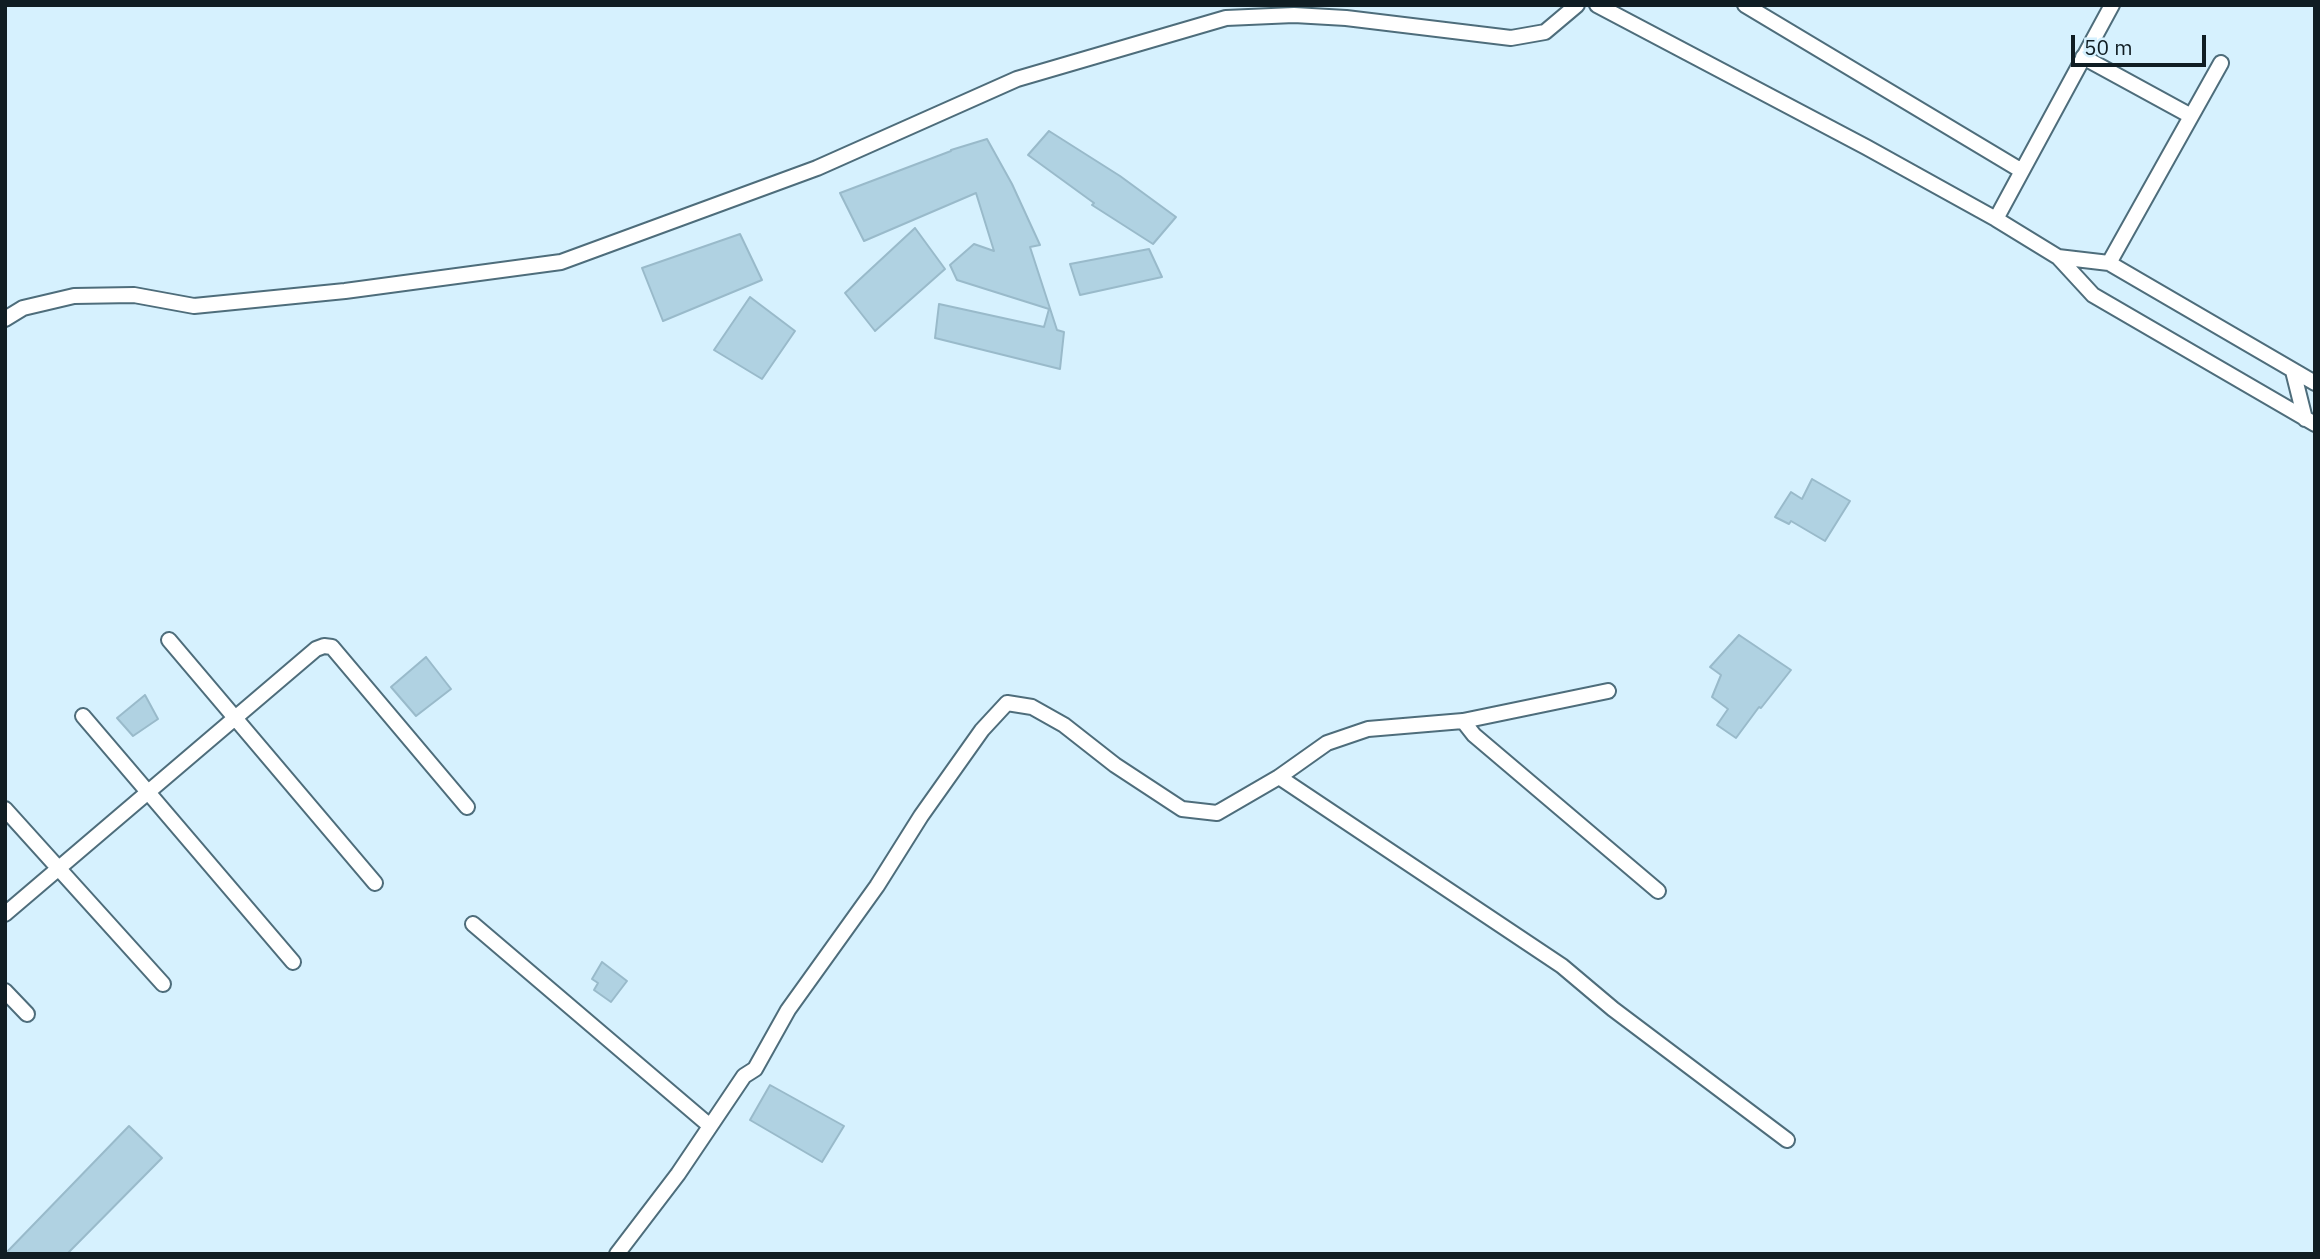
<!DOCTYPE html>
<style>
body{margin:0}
#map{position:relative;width:2320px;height:1259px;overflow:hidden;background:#d6f1fe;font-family:"IBM Plex Sans",sans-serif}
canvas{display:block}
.frame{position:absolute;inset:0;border:7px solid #101d23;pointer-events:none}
.scale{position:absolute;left:2071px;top:35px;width:135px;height:32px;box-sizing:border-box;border:4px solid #101d23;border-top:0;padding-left:9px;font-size:21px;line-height:24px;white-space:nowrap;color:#101d23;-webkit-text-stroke:5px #d6f1fe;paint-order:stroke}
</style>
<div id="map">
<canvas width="2320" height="1259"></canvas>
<div class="frame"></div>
<div class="scale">50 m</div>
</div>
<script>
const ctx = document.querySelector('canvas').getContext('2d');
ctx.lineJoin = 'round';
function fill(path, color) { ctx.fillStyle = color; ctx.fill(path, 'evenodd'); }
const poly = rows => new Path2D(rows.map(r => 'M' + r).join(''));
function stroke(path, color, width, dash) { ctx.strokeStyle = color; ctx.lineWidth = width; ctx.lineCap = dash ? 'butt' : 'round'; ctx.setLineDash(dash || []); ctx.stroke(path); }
const building = poly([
 [1049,131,1120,176,1176,217,1153,244,1092,205,1094,203,1028,155,1049,131],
 [987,139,1012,184,1040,245,1030,247,1057,330,1064,332,1060,369,935,338,939,304,1044,327,1049,309,957,280,950,265,974,244,994,251,976,193,864,241,840,193,951,151,951,150,987,139],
 [915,228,945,269,875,331,845,293,915,228],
 [740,234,762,280,663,321,642,268,740,234],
 [1149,249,1162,277,1080,295,1070,264,1149,249],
 [750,297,795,331,762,379,714,350,750,297],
 [1812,479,1850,501,1825,541,1791,521,1789,524,1775,517,1791,492,1802,499,1812,479],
 [1739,635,1791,670,1761,708,1759,707,1736,738,1717,725,1728,709,1712,697,1721,675,1710,667,1739,635],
 [426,657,451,689,416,716,391,687,426,657],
 [145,695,158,719,133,736,117,718,145,695],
 [602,962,627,981,611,1002,594,990,598,983,592,979,602,962],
 [770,1085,844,1126,822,1162,750,1120,770,1085],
 [129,1126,162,1158,67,1254,5,1254,129,1126]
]);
fill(building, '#b0d2e2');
stroke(building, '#99baca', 2);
const street = poly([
 [1597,5,1866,147,1996,219,2058,257,2093,295,2315,424],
 [1745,5,2022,171,1996,219],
 [2083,57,2191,116],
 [2022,171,2112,5],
 [2058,257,2109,263,2315,383],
 [2109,263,2221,63],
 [5,319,23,308,74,296,134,295,194,306,345,291,561,262,817,168,1017,79,1226,18,1294,15,1346,18,1511,38,1545,32,1577,5],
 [2293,371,2305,419],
 [169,640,375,883],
 [83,716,293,962],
 [1463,721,1474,735,1658,891],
 [1279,777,1562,966,1613,1009,1787,1140],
 [5,809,163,984],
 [5,914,316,649,324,646,332,647,467,807],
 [473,924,710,1126],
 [5,991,27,1014],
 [617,1254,678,1174,744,1076,755,1069,788,1010,877,886,921,816,982,730,1007,703,1032,707,1064,725,1115,765,1182,809,1217,813,1279,777,1327,743,1368,729,1463,721,1608,691]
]);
stroke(street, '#4e6d7b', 18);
stroke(street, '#fff', 14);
</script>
